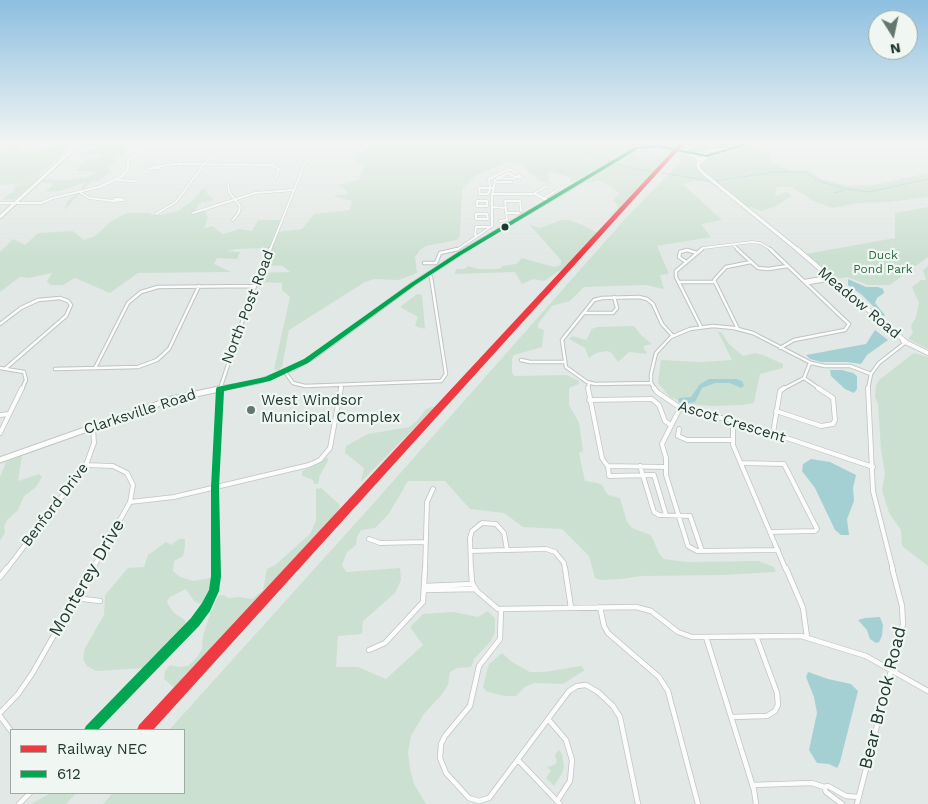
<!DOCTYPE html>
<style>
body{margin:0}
#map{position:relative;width:928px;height:804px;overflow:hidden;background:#e2e8e5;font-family:"Work Sans",sans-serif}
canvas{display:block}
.legend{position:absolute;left:10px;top:729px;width:175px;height:65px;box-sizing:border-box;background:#f0f7f3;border:1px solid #9eaba5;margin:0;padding:6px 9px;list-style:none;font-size:15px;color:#223931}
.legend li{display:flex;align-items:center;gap:10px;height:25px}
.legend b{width:25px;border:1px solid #9eaba5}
.north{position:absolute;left:868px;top:10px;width:50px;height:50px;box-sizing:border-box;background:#f0f7f3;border:1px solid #9eaba5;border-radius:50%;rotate:170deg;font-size:14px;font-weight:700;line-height:20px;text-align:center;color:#223931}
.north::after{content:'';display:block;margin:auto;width:18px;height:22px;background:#657670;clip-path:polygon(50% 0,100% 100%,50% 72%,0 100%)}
</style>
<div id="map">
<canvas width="928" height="804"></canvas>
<ul class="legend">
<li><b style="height:6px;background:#ee3a41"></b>Railway NEC</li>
<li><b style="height:6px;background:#00a651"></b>612</li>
</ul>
<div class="north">N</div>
</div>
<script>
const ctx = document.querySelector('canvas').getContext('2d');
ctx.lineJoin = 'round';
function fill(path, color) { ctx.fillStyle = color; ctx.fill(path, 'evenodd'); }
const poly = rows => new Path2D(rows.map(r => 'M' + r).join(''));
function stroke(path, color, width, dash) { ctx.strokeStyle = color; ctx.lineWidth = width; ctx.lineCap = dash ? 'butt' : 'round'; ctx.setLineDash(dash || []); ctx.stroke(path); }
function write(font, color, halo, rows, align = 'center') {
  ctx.font = font + ' "Work Sans",sans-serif'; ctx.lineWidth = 4.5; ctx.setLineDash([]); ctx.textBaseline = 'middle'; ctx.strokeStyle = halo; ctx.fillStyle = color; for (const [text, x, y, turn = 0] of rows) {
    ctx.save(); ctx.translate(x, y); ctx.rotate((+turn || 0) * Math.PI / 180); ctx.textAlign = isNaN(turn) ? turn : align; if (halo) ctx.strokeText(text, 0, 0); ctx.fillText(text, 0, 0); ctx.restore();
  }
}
fill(poly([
 [9,143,22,143,18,150,32,151,53,148,65,143,75,143,39,175,38,179,67,180,89,177,96,174,96,172,76,171,84,160,97,159,102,157,102,154,76,154,100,149,99,146,79,146,81,143,146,143,129,146,109,168,111,171,99,181,91,182,64,210,67,202,76,194,79,193,85,182,61,191,46,192,53,183,35,182,15,199,2,200,15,190,14,187,21,183,0,185,0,155,6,151],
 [368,143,679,143,674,148,657,144,636,146,573,183,569,177,548,171,549,184,540,181,521,165,509,161,475,176,462,190,460,235,457,240,426,246,420,250,415,257,417,273,399,280,374,279,365,282,289,330,282,367,278,371,274,369,290,297,282,290,282,283,256,282,259,273,290,272,283,266,263,265,269,248,236,249,227,251,240,252,237,259,217,258,214,264,231,272,138,273,110,293,75,278,63,285,50,285,47,281,52,273,29,278,20,277,0,292,0,252,13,239,25,245,38,233,73,231,84,240,95,236,110,222,126,213,151,213,151,215,160,215,178,211,194,199,201,190,207,188,206,192,214,200,200,203,194,212,204,210,208,218,204,228,212,226,223,234,240,229,252,231,258,220,281,220,277,232,302,229,314,214,350,210,352,201,335,197,335,195,348,194,344,188,337,185,359,180,364,167,354,160,357,157,356,152,365,151,368,147],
 [696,143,743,143,729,147,707,149,694,154,689,152],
 [751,146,771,155,768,158,780,167,796,172,807,170,821,179,847,186,874,185,928,173,928,197,889,202,858,203,832,208,814,201,791,187,777,187,775,196,787,192,792,196,774,207,761,211,751,207,744,208,720,189,708,182,695,181,683,184,722,220,701,224,711,237,657,246,669,274,660,275,664,289,645,285,584,287,570,301,552,306,538,324,538,328,544,330,542,347,514,355,512,359,512,373,514,376,567,375,579,381,579,384,569,388,569,405,579,423,583,451,579,453,585,481,597,483,602,485,608,495,620,498,627,522,632,528,651,535,660,555,664,559,687,562,758,561,774,567,776,572,724,575,641,576,622,579,600,580,595,578,589,556,562,529,523,527,504,513,470,509,445,481,408,481,388,515,375,528,361,530,357,537,356,545,347,552,342,565,346,572,400,568,401,580,395,593,363,621,362,634,338,636,336,667,358,667,386,679,423,645,410,627,423,614,453,612,478,617,488,611,495,618,495,632,491,641,474,659,471,667,457,668,450,672,448,685,443,693,424,714,411,736,408,752,410,769,414,784,426,804,103,804,113,793,184,793,184,730,169,730,372,505,625,219,685,157,717,157],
 [667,149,674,151,623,206,607,218,619,207,613,200,619,194,618,192,612,187,601,181,596,181,586,184,587,182,632,154,646,159,656,159,664,154],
 [928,207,928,257,890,285,868,285,848,277,834,279,806,254,895,238,895,213],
 [562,220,569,220,583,225,598,233,564,268,544,281,533,279,522,284,515,272,455,274,456,269,464,269,468,266,478,269,499,269,503,266,516,264,522,258,554,267,561,265,561,260,529,224,539,228],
 [928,266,928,349,908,339,913,333,911,326,916,317,919,303,912,287,921,280,926,280,923,270],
 [417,294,422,295,425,329,415,326,418,317,400,307],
 [634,326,641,335,652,344,643,346,647,354,629,352,618,362,612,353,607,351,596,353,589,358,585,348,569,339,572,336,586,340,592,329,597,327],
 [718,332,721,332,729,344,743,356,755,353,763,355,783,364,783,368,760,374,754,403,742,405,712,406,688,404,670,397,658,383,661,360,699,362,732,360],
 [914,353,928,357,928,566,902,546,901,530,889,513,882,490,885,474,881,450,878,404,875,397,876,385,879,380],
 [431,407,435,407,361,482,364,468,345,453,346,446,368,434,409,427,417,421,425,410],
 [22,456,18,481,39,474,42,477,36,487,24,496,18,510,7,520,4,526,5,533,0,541,0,477,6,462],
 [326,458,328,458,328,461,320,475,318,484,314,484,313,480,302,476,302,471,318,464],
 [321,488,340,505,338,513,176,689,164,679,165,671,170,665,179,667,188,666,197,657,202,649,203,636,209,617,218,596,224,595,228,598,239,597,252,599,263,590,267,569,275,565,310,534,316,521,316,489],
 [179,539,185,539,185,547,183,556,174,561,173,571,180,577,193,581,211,578,211,584,205,602,200,604,194,601,186,589,170,597,167,601,168,604,174,613,185,620,186,624,144,668,96,671,87,666,83,659,85,648,104,615,105,595,128,568,144,567,148,555,166,542,171,545],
 [502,653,512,662,530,672,544,672,581,666,585,670,563,684,534,683,525,687,516,696,504,696,486,691,483,687,489,664],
 [559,750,562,754,564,767,562,773,554,786,546,778,551,771,547,767,554,765,557,762,555,755],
 [51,793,63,794,76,793,66,804,31,804]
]), '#cce0d1');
fill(poly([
 [848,279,866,287,878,287,883,289,884,293,877,298,875,303,885,315,883,316,862,295,848,285],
 [875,330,888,340,867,355,861,364,847,362,821,362,810,359,806,355,866,344],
 [830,370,842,370,853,373,857,376,857,389,854,393,845,389,831,376],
 [709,379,736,379,742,381,744,386,741,388,730,383,715,383,702,388,695,402,683,404,678,402,679,398,691,397,700,384],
 [811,459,830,462,856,475,853,488,854,501,847,519,849,535,841,535,835,530,815,488,802,471,803,464],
 [880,617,883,625,882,636,879,642,876,643,870,639,867,630,858,620,865,618],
 [808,672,828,679,851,684,858,691,840,762,837,768,829,764,817,763,809,750,817,713,814,697,806,677]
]), '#a5d0d3');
stroke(poly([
 [558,143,612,162],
 [129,144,131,143],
 [614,164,654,172],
 [662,173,711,181],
 [715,181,775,172,805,172,819,181,846,189,869,192,928,179],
 [834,193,845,190]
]), '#a5d0d3', 1);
const streetFar3 = poly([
 [39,143,44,143],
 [142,151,149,148,146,147],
 [262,154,268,143],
 [179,164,195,143],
 [156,167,159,168,150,169,153,167,175,164,270,165,279,169,276,178],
 [508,173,516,177,513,179,498,178,508,173],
 [116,180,135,181],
 [495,182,512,182],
 [228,184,229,192,240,206,239,212,233,220],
 [479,188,490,188,490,190,488,194,480,194,479,188],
 [494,188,490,188,489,179,510,169,521,177,516,177],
 [0,191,0,193],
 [81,193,89,198,113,201],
 [535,193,547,186],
 [492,194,535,194,549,201],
 [115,199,121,199,124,200,113,201,115,199],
 [543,199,557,190],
 [477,201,487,201,487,206,477,206,477,201],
 [0,203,41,203,53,198,99,187,121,177,128,169,128,161,146,147],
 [492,207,506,208],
 [193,213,255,193,294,190],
 [506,213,519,213],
 [156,214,176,202,208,159,235,143],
 [476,214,487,214,488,219,476,219,476,214],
 [500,221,507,220,505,201,520,201,521,211],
 [477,236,475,235,476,227,490,227],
 [733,245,739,250],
 [270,250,313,143],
 [452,250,458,249,492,226,492,196,495,180,498,178],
 [686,250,688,250],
 [700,250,703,248,752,242,760,243,772,250]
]);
const streetFar2 = poly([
 [737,249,758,268,768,269,788,266],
 [770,249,849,324,845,330,794,340,780,348],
 [686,262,679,257,680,252,687,250,697,253],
 [424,263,436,263,440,253,458,249],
 [805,281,829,277],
 [679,282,714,282],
 [808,283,832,279],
 [585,313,613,313,617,308,614,297],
 [0,324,21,308,38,300,60,298,68,301,71,305,66,316,6,368],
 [701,327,676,277,676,271,702,249],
 [738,329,714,280,726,267,751,262],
 [521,360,530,362,564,362],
 [0,368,24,372,26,380,22,389],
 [95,368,128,303,141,292,158,287,255,286],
 [55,369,138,367,157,360,169,349,199,286],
 [285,372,293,383,305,386,441,381,446,374,431,277,428,274],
 [804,378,820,389],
 [651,383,595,384,587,382,566,367,562,340,594,300,602,298,639,297,647,299,653,304,662,324,673,336],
 [220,389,249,301,270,249],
 [340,389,341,386],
 [588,389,589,383],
 [655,389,651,383,651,374,656,353,671,337,690,329,713,326,734,328,753,333,811,363,825,366,850,366,871,374],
 [783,389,804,378,810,363],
 [868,389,871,374,879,363,906,342]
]);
const streetFar1 = poly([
 [588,388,602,458,606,464,608,466,666,467],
 [654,388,657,392,682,409,697,414,733,420,873,467],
 [868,388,873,491,893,570],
 [589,400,652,399,659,405,665,421,671,425],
 [680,408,662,444,666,458,666,475,688,546,697,551,778,550],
 [776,411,821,426,833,424,835,420,833,398,818,388],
 [0,415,9,414],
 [733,420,733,445,786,570],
 [679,429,678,436,687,440,732,440],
 [0,433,22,388],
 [773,433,780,391,784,388],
 [741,463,784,464,817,529,815,531,770,532],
 [86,465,113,466,127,473,133,485,130,502,92,570],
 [608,466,609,476,654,475,666,515],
 [640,466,654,512,659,515,690,516,702,551],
 [130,502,174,497,309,465,320,460,330,448,341,388],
 [369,539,380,543,426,542],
 [471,551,546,549,555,552,564,563,565,570],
 [6,570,86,465,94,443,93,427],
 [216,570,215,487,220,388],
 [425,570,427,502,433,489],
 [471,570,470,538,472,531,482,523,496,524,504,533,507,550]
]);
const street = poly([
 [471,568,472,583,477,591,498,609,636,607,651,611,678,632,692,637,801,636,866,656,928,691],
 [565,568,571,608],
 [786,568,803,608,807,637],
 [0,577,7,568],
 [425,586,473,584],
 [425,590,475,589],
 [75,598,100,601],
 [600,607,604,626,608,633,659,677,668,691,698,804],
 [501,609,500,639,479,666,470,706,445,736,441,744,440,758,446,773,469,798,479,801,489,798,569,691,577,686,586,685,598,692,613,706,620,717,638,804],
 [706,637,754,790,756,804],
 [369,650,385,643,423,602,425,568],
 [0,713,18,694,32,674,92,568],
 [0,716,11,731],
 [731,717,767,716,775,711,778,705,777,693,756,636],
 [548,719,566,740,572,760,570,781,557,801],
 [90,730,195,622,206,607,214,591,216,568],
 [518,760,560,804],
 [752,785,812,783,824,787,828,786,846,796,858,797],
 [824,787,826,792,842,804],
 [19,804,30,793],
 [857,804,903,624,902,606,892,568]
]);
const secondaryFar2 = poly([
 [690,153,698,159,698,167,703,173,798,250],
 [701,159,708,151,729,149],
 [698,164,707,157,751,143],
 [0,217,80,143],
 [465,250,611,164]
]);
const secondaryFar1 = poly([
 [797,249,906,342],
 [903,341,928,353],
 [217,389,257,382,292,369,315,356,413,284,467,249]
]);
const secondary = poly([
 [0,460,172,399,224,388]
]);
stroke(streetFar3, '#bfc4c2', 3);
stroke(streetFar2, '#bfc4c2', 4.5);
stroke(streetFar1, '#bfc4c2', 5.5);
stroke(street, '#bfc4c2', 6);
stroke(secondaryFar2, '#bfc5c2', 4.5);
stroke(secondaryFar1, '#bfc5c2', 5.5);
stroke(secondary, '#bfc5c2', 7);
stroke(streetFar3, '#fbfcfb', 2);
stroke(streetFar2, '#fbfcfb', 2.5);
stroke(streetFar1, '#fbfcfb', 4);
stroke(street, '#fbfcfb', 4.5);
stroke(secondaryFar2, '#fbfcfb', 3);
stroke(secondaryFar1, '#fbfcfb', 4);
stroke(secondary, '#fbfcfb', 5);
fill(poly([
 [746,143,753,143,707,157,657,147,638,149,461,255,415,285,308,363,270,381,224,391,219,487,221,576,219,591,210,611,199,626,98,730,84,730,86,726,191,618,202,603,209,590,211,576,211,487,216,389,217,387,265,377,304,359,411,283,457,253,635,147,657,145,707,155,746,143]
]), '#00a651');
fill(poly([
 [680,143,685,143,153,730,137,730,139,725,680,143]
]), '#ee3a41');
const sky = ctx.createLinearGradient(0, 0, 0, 256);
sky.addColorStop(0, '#8dbfe0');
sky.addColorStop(0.56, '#f2f5f3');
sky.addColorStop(1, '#f2f5f300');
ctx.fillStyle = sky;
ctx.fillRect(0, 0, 928, 256);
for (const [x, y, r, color] of [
 [505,227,4.5,"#223931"],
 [251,410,5,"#657670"]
]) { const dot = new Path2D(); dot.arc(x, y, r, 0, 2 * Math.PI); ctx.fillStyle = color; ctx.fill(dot); stroke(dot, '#f0f7f3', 2); }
write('12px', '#2f6c43', '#f0f7f3', [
 ["Duck",883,255],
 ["Pond Park",883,269]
]);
write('15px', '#223931', '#f0f7f3', [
 ["Meadow Road",859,303,40],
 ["North Post Road",248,307,-69],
 ["Clarksville Road",140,412,-18],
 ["Ascot Crescent",732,422,17],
 ["Benford Drive",55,505,-53]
]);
write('15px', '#223931', '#f0f7f3', [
 ["West Windsor",261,401],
 ["Municipal Complex",261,418]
], 'left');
write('18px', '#223931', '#f0f7f3', [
 ["Monterey Drive",87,578,-60],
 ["Bear Brook Road",883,698,-76]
]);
</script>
